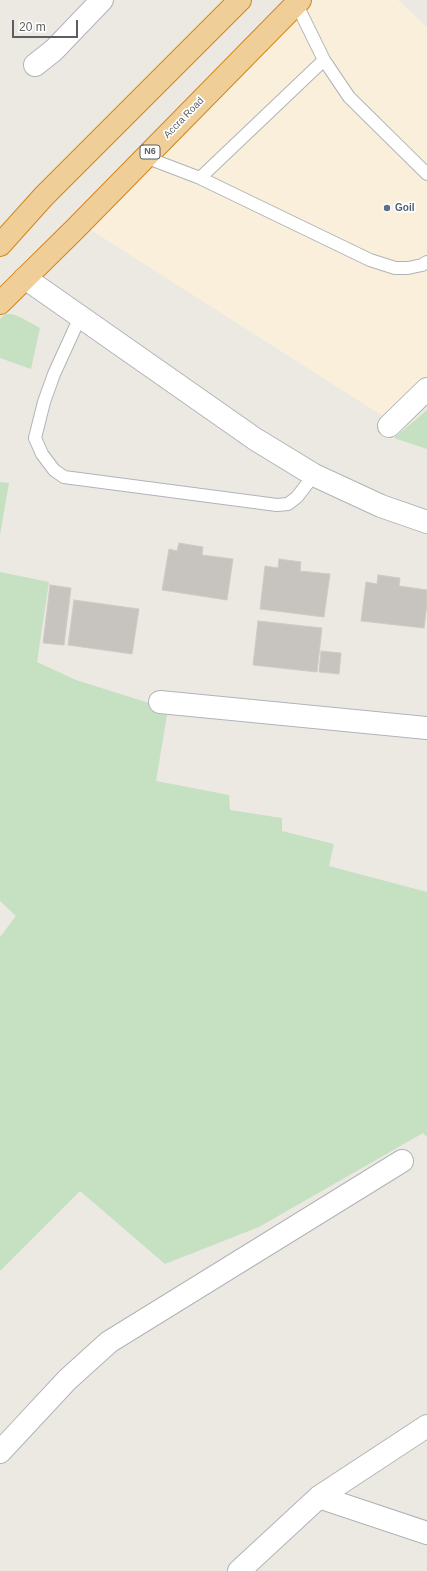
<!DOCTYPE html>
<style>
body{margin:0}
#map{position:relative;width:427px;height:1571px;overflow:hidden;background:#ece9e3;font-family:Arial,sans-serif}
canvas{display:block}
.scale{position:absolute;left:12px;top:20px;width:66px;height:18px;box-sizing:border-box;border:2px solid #5b5f62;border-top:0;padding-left:5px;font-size:12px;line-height:14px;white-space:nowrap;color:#5b5f62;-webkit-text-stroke:3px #fff;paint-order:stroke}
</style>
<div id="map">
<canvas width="427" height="1571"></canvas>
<div class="scale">20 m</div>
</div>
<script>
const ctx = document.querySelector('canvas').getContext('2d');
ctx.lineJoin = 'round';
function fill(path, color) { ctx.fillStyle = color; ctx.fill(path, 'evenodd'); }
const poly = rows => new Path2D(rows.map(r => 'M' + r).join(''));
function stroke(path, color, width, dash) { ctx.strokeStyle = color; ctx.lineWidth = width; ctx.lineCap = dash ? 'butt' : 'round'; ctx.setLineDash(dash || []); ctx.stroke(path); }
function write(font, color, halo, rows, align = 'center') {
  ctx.font = font + ' Arial,sans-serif'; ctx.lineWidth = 3.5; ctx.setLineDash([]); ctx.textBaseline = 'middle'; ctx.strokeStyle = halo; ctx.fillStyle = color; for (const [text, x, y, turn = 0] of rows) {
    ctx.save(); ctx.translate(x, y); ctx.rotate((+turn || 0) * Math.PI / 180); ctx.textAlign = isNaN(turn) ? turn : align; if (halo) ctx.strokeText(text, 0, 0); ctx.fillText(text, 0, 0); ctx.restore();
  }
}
fill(poly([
 [313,0,398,0,427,27,427,379,389,420,83,225]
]), '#f9efdb');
fill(poly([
 [5,314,12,314,22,318,40,328,31,369,0,358,0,319],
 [427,410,427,449,394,438],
 [0,482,9,483,0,535],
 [0,572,49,582,37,662,76,680,168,709,156,781,229,795,230,810,282,818,282,831,334,844,329,866,427,892,427,1137,423,1133,259,1227,165,1264,80,1191,0,1271,0,937,16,916,0,901]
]), '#c6e0c2');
const building = poly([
 [179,543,203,547,202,555,233,559,227,600,162,590,169,549,177,551,179,543],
 [279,559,301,562,300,571,330,574,324,617,260,609,265,566,278,568,279,559],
 [378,575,400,578,399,586,427,590,427,604,424,628,361,621,366,582,377,584,378,575],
 [50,585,71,588,64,645,43,643,50,585],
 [74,600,139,609,132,654,68,645,74,600],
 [258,621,322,628,317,672,253,665,258,621],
 [321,651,341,653,339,674,319,672,321,651]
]);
fill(building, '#c7c4c0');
stroke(building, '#d0cac2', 1);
const lane = poly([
 [296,3,324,60,349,97,427,174],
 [145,157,200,178,370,260,395,268,408,268,422,265,427,262],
 [200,178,324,60],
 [80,317,54,374,44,402,35,438,42,454,54,470,64,477,277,505,288,504,297,497,314,475]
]);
const street = poly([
 [35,65,54,50,102,0],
 [25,278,255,439,314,475,381,506,427,522],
 [389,426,427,389],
 [160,702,427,728],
 [0,1452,67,1380,109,1342,402,1161],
 [319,1497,427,1533],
 [239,1571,319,1497,427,1426]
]);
const highway = poly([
 [0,245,44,196,240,0],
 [0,303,75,229,300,0]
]);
stroke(lane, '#b0b4b7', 14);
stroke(street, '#b0b4b7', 24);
stroke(highway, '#d3851c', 24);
stroke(lane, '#fff', 12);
stroke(street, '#fff', 22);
stroke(highway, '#efcf97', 22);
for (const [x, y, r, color] of [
 [387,208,4,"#5c6f8a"]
]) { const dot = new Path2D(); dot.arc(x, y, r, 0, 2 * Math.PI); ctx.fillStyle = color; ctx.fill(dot); stroke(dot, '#fff', 1.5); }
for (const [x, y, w] of [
 [150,152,20]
]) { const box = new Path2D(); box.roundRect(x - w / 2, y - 7, w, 14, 3); ctx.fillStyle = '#fff'; ctx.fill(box); stroke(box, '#5b5f62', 1); }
write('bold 9px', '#5b5f62', null, [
 ["N6",150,152]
]);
write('10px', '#5b5f62', '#fff', [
 ["Accra Road",184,118,-46]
]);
write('bold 10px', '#4e5e75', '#fff', [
 ["Goil",395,208]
], 'left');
</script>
